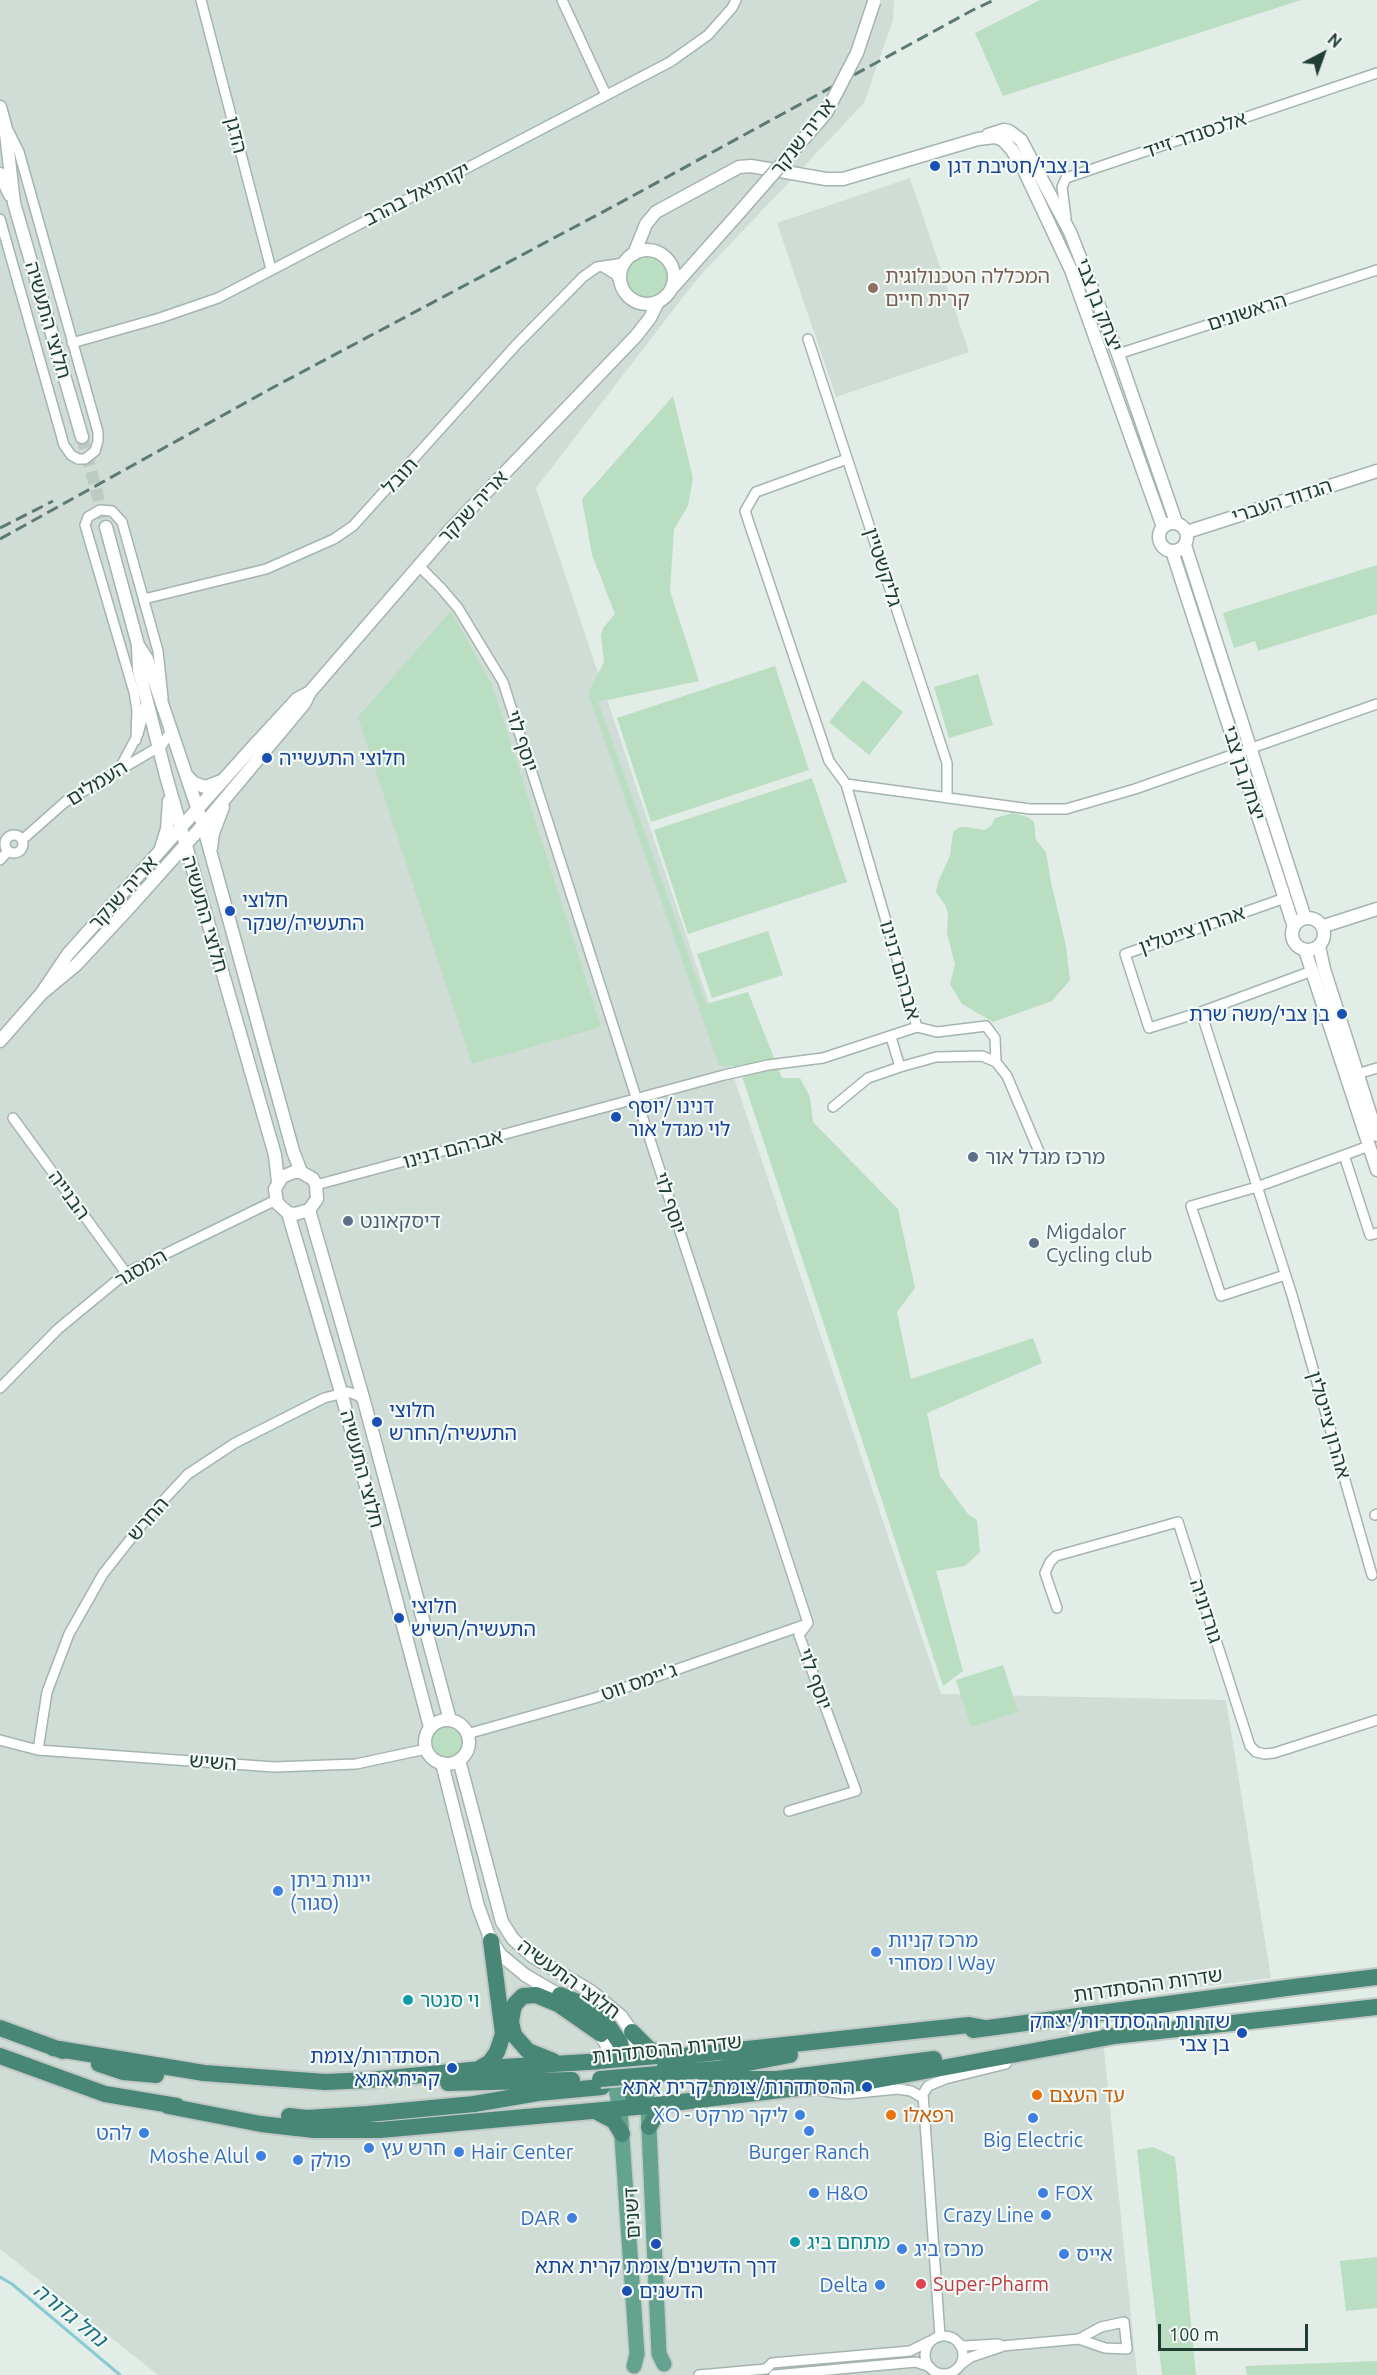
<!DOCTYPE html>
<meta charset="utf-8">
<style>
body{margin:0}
#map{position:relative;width:1377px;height:2375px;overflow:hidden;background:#e2ede7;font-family:Ubuntu,sans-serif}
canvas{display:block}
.north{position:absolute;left:1293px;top:24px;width:60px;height:60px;-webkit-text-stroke:4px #f3f9f5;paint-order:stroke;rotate:41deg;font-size:16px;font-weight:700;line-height:24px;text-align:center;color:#213e35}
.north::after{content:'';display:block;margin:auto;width:21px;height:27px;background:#213e35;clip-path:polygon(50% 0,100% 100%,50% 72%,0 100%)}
.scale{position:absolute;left:1158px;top:2324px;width:150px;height:27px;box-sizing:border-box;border:3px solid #213e35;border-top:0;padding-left:8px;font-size:18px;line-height:21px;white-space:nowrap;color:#213e35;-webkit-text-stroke:4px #f3f9f5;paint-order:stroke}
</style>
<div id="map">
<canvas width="1377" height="2375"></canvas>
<div class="north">N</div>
<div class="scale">100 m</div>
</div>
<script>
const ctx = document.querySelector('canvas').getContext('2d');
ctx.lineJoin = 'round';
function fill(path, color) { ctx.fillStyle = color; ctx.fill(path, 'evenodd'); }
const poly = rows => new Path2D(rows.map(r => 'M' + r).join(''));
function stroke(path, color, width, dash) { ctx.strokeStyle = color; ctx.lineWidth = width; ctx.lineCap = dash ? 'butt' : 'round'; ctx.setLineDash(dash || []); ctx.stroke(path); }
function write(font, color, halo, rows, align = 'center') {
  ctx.font = font + ' Ubuntu,"Noto Sans Hebrew",sans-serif'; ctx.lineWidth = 4.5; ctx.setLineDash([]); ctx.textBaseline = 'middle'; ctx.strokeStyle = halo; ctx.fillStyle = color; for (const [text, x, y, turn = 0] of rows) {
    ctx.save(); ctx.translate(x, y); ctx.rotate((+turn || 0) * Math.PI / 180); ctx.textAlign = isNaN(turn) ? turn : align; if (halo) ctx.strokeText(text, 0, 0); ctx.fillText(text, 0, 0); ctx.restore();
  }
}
fill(poly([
 [0,0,894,0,893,20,864,103,697,279,536,488,941,1694,1226,1700,1271,1978,1099,2000,1137,2375,158,2375,0,2249],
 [910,178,969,352,836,397,777,223]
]), '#d0dcd6');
fill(poly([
 [1040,0,1301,0,1003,96,975,33],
 '626 277a21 21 0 1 1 42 0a21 21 0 1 1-42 0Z',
 [673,396,693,478,688,506,674,529,670,591,699,681,598,702,706,1004,748,992,782,1078,800,1078,810,1097,813,1122,898,1209,915,1288,897,1312,911,1379,1033,1338,1042,1363,927,1413,940,1476,968,1514,977,1520,980,1552,965,1566,936,1571,963,1671,943,1686,739,1067,719,1065,588,693,604,662,601,636,603,628,615,614,592,555,582,499],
 [1377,565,1377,614,1258,651,1255,641,1234,648,1223,613],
 [451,611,492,685,601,1027,472,1064,358,717],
 [775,666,809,770,651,822,617,718],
 [978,674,993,725,949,738,934,687],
 [863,680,903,712,869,755,829,722],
 [812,778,847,882,688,934,654,830],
 [1013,813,1028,817,1034,822,1036,840,1046,852,1051,882,1066,946,1070,980,1052,1001,993,1022,962,1004,950,984,955,964,947,934,948,913,945,905,936,892,938,882,950,856,953,832,960,827,967,827,984,830,991,826,995,818],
 [768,931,783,975,712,998,697,954],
 [1003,1665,1018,1712,971,1727,956,1680],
 '430 1742a17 17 0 1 1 34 0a17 17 0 1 1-34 0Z',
 [1153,2147,1175,2157,1196,2375,1162,2375,1137,2150],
 [1377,2257,1377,2308,1346,2311,1340,2261],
 [1377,2361,1377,2375,1247,2375,1245,2366]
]), '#badec2');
stroke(poly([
 [0,2277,12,2284,120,2375]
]), '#88cbd3', 3);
stroke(poly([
 [82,437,106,527]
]), '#bbcac3', 12, [12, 6]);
const minor = poly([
 [201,0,271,269],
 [562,0,606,95],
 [1066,218,1062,187,1066,178,1377,73],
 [0,219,64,445,71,455,78,459,85,459,95,451,98,441,98,432,19,152,8,130],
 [603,267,616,275,620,283],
 [808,339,947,763,947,797],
 [72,343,160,318,218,298,670,62,708,35,732,8,736,0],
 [1118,354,1377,270],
 [419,566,441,588,458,608,503,682,637,1100,808,1623,799,1635,856,1791,789,1811],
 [144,599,266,569,334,539,353,526,516,345,583,277,597,267,624,263],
 [136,740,137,710,134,692,85,525,88,517,100,510,112,511,122,522,158,651,163,698],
 [121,766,138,734,146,704],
 [846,784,1030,809,1066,809,1135,789,1377,704],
 '5 844a9 9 0 1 1 18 0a9 9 0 1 1-18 0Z',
 [22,840,65,802,162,745,172,729],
 [0,860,8,851],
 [1285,898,1125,954,1149,1028,1201,1012,1312,971],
 [1201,1012,1292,1295,1372,1575],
 [917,1027,937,1032,986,1026,995,1038,996,1062],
 [891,1037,900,1067,936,1057,982,1056,996,1062,1007,1076,1040,1154],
 [1357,1074,1377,1068],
 [833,1107,868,1078,900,1067],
 [13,1118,126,1273],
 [1344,1155,1370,1235,1377,1233],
 [316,1185,724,1075,768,1065,823,1058,917,1027,846,784,829,761,745,511,756,492,847,459],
 [1285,1275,1221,1296,1191,1206,1257,1187,1369,1146],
 [0,1388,58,1329,126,1273,276,1200],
 [1375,1515,1377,1514],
 [1057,1608,1045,1573,1050,1562,1056,1556,1178,1522,1250,1746,1256,1752,1265,1754,1274,1753,1377,1720],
 [467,1734,595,1698,807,1624],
 [0,1740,38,1750,274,1767,356,1764,426,1749],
 [38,1750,47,1692,69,1634,103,1574,147,1518,188,1474,235,1443,324,1398,348,1392,359,1396,364,1401],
 [823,2091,846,2094,898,2089,911,2091,923,2098],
 [1124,2322,1127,2349,1105,2348,1079,2339,1101,2327,1124,2322],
 [940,2336,923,2094,928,2086,945,2079,1006,2064],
 '925 2355a19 19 0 1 1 38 0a19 19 0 1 1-38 0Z',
 [959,2344,964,2346,998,2344,1002,2346,1079,2339],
 [960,2365,971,2357,1001,2347],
 [699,2375,766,2369,772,2363,910,2351,930,2341],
 [774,2375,916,2362,930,2367]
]);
const tertiary = poly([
 [0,107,5,125,14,203,82,437],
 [988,135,1004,130,1009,131,1021,140,1070,232,1118,354,1176,522],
 [0,174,10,195],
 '620 277a27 27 0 1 1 54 0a27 27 0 1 1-54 0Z',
 [634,254,646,224,656,212,739,167,751,166,826,179,843,179,978,139,995,137,1003,140,1012,150,1023,168,1071,270,1163,527],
 [673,287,738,214],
 '1159 537a14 14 0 1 1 28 0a14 14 0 1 1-28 0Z',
 [106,527,138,645,139,670,166,776,275,1155,278,1182],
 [1187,532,1377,471],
 [1185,545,1305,918],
 [1172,551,1294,927],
 [138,645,147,659,203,825,293,1151,301,1172,313,1179,316,1185,317,1199,309,1210,295,1214,288,1213,277,1203,275,1189,282,1177,294,1172,301,1172],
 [187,776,194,783,205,787,221,781],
 [161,848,167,829,169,801],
 [211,848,213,833,223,807],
 '1292 934a16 16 0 1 1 32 0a16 16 0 1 1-32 0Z',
 [1324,926,1377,909],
 [1319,946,1324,969,1377,1135],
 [1305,950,1377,1170],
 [41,994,76,965,129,908,203,825,304,704,310,692,449,531,636,336,650,318,658,302],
 [0,1041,41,994,68,954,250,750,297,699,310,692],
 [309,1210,364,1401,450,1720],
 [288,1213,341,1392,430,1727],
 '425 1742a22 22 0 1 1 44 0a22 22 0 1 1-44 0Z',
 [459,1760,502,1922,513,1939,532,1956,592,1992,621,2016,632,2032,641,2059],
 [442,1763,478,1906,491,1941,501,1955,525,1975,566,1999],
 [596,2028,606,2044,611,2061]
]);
const primary = poly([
 [642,2065,648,2106,659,2354,664,2364],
 [612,2067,620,2109,637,2354,634,2366]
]);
const trunk = poly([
 [560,1995,588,2006,608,2025,620,2043,633,2096,642,2105,648,2106],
 [0,2028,63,2051],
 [973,2030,1294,1987,1377,1977],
 [632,2032,649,2049,666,2055],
 [1105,2037,1377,2007],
 [53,2048,204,2073,325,2082,369,2080,502,2067,673,2057,969,2025,985,2028],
 [0,2056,105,2094,177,2106],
 [553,2061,528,2051,514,2035,511,2022,513,2010,515,2004,523,1996,536,1995,558,2004,601,2034],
 [99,2064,123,2072,156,2075],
 [480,2068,490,2062,497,2052,503,2034,491,1941],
 [658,2074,717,2069,790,2055],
 [706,2079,777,2079,934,2059],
 [448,2083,572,2080],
 [168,2106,261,2124,314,2130,380,2130,648,2106,798,2088,860,2083,1115,2036],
 [595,2111,614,2121,622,2134],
 [289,2116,307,2118,368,2114,474,2104,538,2093,602,2087],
 [649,2127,659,2110,667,2104]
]);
stroke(minor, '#a4b5ae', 12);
stroke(tertiary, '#a4b5ae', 15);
stroke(primary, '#c1c9c6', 18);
stroke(trunk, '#c1c9c6', 20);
stroke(minor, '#fff', 9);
stroke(tertiary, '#fff', 12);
stroke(primary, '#65a391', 15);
stroke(trunk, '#488776', 16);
stroke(poly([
 [0,528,53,501],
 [0,539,272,388,614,206,971,11,994,0]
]), '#5c7a70', 3, [12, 6]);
const tertiaryBridge = poly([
 [738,214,826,113,857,53,874,2]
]);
const trunkBridge = poly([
 [600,2079,658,2074]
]);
stroke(tertiaryBridge, '#a4b5ae', 15, []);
stroke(trunkBridge, '#c1c9c6', 20, []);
stroke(tertiaryBridge, '#fff', 12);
stroke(trunkBridge, '#488776', 16);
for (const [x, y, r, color] of [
 [935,166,6,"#1a4fb4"],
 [873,288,6,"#8d6e63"],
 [267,758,6,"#1a4fb4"],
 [230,911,6,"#1a4fb4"],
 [1342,1014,6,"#1a4fb4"],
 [616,1117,6,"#1a4fb4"],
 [973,1157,6,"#5c6f8a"],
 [348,1221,6,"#5c6f8a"],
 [1034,1243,6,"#5c6f8a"],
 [377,1422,6,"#1a4fb4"],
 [399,1618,6,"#1a4fb4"],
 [278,1891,6,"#3f7fe0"],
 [876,1952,6,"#3f7fe0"],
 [408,2000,6,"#0f9aa8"],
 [1242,2033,6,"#1a4fb4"],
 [452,2068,6,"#1a4fb4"],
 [867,2087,6,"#1a4fb4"],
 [1037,2095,6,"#e8710a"],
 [800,2115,6,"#3f7fe0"],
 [891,2115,6,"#e8710a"],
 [1033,2118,6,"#3f7fe0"],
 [809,2131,6,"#3f7fe0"],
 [144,2133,6,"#3f7fe0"],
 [369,2148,6,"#3f7fe0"],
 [459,2152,6,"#3f7fe0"],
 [261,2156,6,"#3f7fe0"],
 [298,2160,6,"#3f7fe0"],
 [814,2193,6,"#3f7fe0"],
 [1043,2193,6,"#3f7fe0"],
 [1046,2215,6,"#3f7fe0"],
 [572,2218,6,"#3f7fe0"],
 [795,2242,6,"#0f9aa8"],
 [656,2244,6,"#1a4fb4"],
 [902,2249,6,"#3f7fe0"],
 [1064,2254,6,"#3f7fe0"],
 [921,2284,6,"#e0444e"],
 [880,2285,6,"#3f7fe0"],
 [627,2291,6,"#1a4fb4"]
]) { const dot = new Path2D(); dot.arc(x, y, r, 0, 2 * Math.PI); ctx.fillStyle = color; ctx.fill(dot); stroke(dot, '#f3f9f5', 2); }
write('20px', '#213e35', '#f3f9f5', [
 ["הדגן",236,135,76],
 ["אלכסנדר זייד",1195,135,-19],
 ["אריה שנקר",803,137,-52],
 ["יקותיאל בהרב",417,194,-27],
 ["יצחק בן צבי",1099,305,69],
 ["הראשונים",1247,312,-18],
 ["חלוצי התעשיה",48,320,74],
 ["תובל",400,476,-48],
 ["הגדוד העברי",1282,501,-18],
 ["אריה שנקר",473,507,-47],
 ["גליקשטיין",883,567,72],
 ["יוסף לוי",522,741,72],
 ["יצחק בן צבי",1244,773,72],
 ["העמלים",97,783,-32],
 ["אריה שנקר",123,893,-48],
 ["חלוצי התעשיה",205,914,74],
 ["אהרון צייטלין",1192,930,-19],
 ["אברהם דנינו",900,970,74],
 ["אברהם דנינו",453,1149,-15],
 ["הבנייה",69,1195,54],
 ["יוסף לוי",670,1203,72],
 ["המסגר",141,1268,-30],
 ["אהרון צייטלין",1329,1425,74],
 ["חלוצי התעשיה",362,1469,75],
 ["החרש",148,1519,-49],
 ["גורדוניה",1206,1611,72],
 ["יוסף לוי",815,1679,70],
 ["ג'יימס ווט",639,1682,-19],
 ["השיש",213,1762,4],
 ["חלוצי התעשיה",569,1979,36],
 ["שדרות ההסתדרות",1148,1985,-8],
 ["שדרות ההסתדרות",667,2049,-6],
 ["דשנים",632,2213,-93]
]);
write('20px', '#164399', '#f3f9f5', [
 ["בן צבי/חטיבת דגן",947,166],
 ["חלוצי התעשייה",279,758],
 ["חלוצי",242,900],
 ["התעשיה/שנקר",242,923],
 ["בן צבי/משה שרת",1330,1014,"right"],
 ["דנינו /יוסף",628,1106],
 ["לוי מגדל אור",628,1129],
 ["חלוצי",389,1410],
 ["התעשיה/החרש",389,1433],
 ["חלוצי",411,1606],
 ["התעשיה/השיש",411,1629],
 ["שדרות ההסתדרות/יצחק",1230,2021,"right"],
 ["בן צבי",1230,2044,"right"],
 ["הסתדרות/צומת",440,2056,"right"],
 ["קרית אתא",440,2079,"right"],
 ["ההסתדרות/צומת קרית אתא",855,2087,"right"],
 ["דרך הדשנים/צומת קרית אתא",656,2266,"center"],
 ["הדשנים",639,2291]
], 'left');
write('20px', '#785e54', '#f3f9f5', [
 ["המכללה הטכנולוגית",885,276],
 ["קרית חיים",885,299]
], 'left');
write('20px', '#4e5e75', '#f3f9f5', [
 ["מרכז מגדל אור",985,1157],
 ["דיסקאונט",360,1221],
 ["Migdalor",1046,1232],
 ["Cycling club",1046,1255]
], 'left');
write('20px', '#366cbe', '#f3f9f5', [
 ["יינות ביתן",290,1880],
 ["(סגור)",290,1903],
 ["מרכז קניות",888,1940],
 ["מסחרי I Way",888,1963],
 ["XO - ליקר מרקט",788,2115,"right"],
 ["להט",132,2133,"right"],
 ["Big Electric",1033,2140,"center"],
 ["חרש עץ",381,2148],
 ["Hair Center",471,2152],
 ["Burger Ranch",809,2152,"center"],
 ["Moshe Alul",249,2156,"right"],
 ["פולק",310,2160],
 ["H&O",826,2193],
 ["FOX",1055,2193],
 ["Crazy Line",1034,2215,"right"],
 ["DAR",560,2218,"right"],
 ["מרכז ביג",914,2249],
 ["אייס",1076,2254],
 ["Delta",868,2285,"right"]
], 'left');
write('20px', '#0d838f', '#f3f9f5', [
 ["וי סנטר",420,2000],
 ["מתחם ביג",807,2242]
], 'left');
write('20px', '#c56008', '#f3f9f5', [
 ["עד העצם",1049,2095],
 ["רפאלו",903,2115]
], 'left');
write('20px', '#be3a42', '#f3f9f5', [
 ["Super-Pharm",933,2284]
], 'left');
write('italic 21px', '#1a6f7c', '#f3f9f5', [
 ["נחל גדורה",70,2315,39]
]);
</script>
